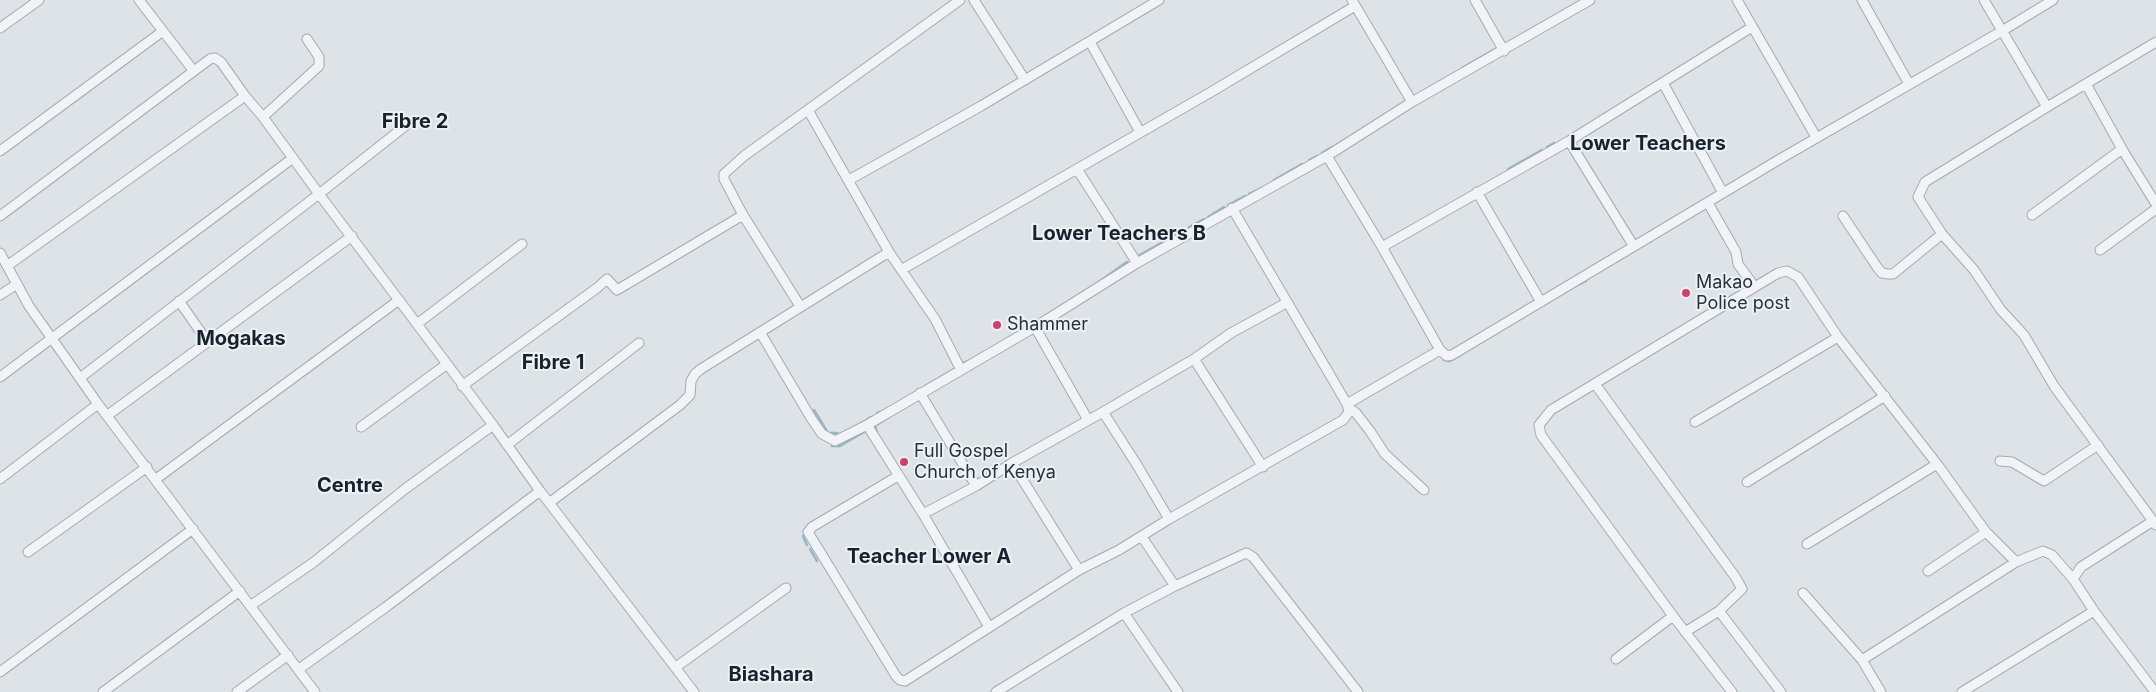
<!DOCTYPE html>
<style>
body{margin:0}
canvas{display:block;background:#dee3e8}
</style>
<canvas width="2156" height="692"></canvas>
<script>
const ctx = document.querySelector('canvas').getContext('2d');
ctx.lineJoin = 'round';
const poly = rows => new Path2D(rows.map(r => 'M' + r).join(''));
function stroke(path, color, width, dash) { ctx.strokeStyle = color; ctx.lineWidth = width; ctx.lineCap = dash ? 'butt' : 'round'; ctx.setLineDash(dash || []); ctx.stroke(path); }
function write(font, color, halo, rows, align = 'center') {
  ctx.font = font + ' Inter,sans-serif'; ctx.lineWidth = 4; ctx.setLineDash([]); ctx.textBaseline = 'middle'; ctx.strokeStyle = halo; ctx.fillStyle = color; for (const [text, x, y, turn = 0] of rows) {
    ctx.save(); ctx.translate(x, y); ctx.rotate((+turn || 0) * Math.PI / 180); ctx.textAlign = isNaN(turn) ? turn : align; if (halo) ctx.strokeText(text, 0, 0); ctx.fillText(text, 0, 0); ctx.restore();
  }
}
stroke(poly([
 [1462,68,1497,48],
 [1547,147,1554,143],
 [1322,153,1332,147],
 [1309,160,1317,156],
 [1508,169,1542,150],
 [1274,180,1302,164],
 [1249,194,1264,187],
 [1228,205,1245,196],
 [1208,217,1224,207],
 [1189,227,1204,219],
 [1180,233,1186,229],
 [1138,256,1177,234],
 [1578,285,1586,281],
 [1093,286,1127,262],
 [1444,360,1450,361,1459,356],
 [963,363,969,361],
 [925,386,956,368],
 [814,410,828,433,837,433],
 [877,413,884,411],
 [862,423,871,417],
 [877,433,875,426,889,417],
 [832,446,840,446,864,432],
 [803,536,807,545],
 [810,549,817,561]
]), '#98b6c9', 2.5);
const minor = poly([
 [139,0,193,70],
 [974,0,1025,80],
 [1352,0,1412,102],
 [1475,0,1504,51],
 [1737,0,1816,137],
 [1862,0,1909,84],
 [1984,0,2047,107,2156,42],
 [0,28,39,0],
 [1090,42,1140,132],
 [1663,83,1723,193],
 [2086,84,2122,149,2156,204],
 [2047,107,1925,182,1918,197,1942,234,1974,270,2001,310,2024,335,2054,386,2156,525],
 [808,110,889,252,935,319,961,370],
 [263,117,319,66,319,57,307,39],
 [1569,141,1633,245],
 [0,151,163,31],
 [1327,156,1382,247,1440,350,1447,356,1452,355,1780,159,2002,31,2053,0],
 [1077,169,1137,263],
 [849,180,981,106,1159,0],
 [1477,192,1541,302],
 [1708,203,1736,252,1738,264,1754,286],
 [2032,215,2122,149],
 [0,216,210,59,215,58,221,62,245,96,263,117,319,194,409,123],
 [1843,216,1877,267,1882,273,1888,274,1893,274,1942,234],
 [1382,247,1569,141,1752,27],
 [2100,250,2156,209],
 [0,253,29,306,98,404,315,692],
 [7,266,245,96],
 [901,270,1211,92,1355,6],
 [0,295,17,284],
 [179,301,207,341],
 [800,306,743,215,724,179,724,174,744,156,960,0],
 [417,324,522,244],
 [1035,327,1088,420],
 [760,332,811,418,822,434,835,441,867,425,1035,327,1137,263,1327,156,1412,102,1590,0],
 [1194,359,1263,467],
 [0,377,293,158],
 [80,378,319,194,493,425,540,491,694,692],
 [1595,384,1736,578,1742,589,1719,611,1685,632],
 [462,386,597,288,607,279,617,290,743,215],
 [920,393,976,486],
 [1347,404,1440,350],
 [1349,408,1356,413,1370,431,1385,454,1424,490],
 [1103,412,1137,465,1169,519],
 [108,415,352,236],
 [1695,422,1838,337],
 [867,425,923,514,989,627],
 [361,427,447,364],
 [507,445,639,343],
 [2000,461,2012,462,2044,481,2098,445],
 [1012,463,1079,570],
 [898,476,812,527,808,532,896,676,900,680,905,681,1079,570,1119,550,1169,519,1343,420,1349,412,1347,404,1232,208],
 [0,479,98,404],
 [156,479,399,300],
 [1747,482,1885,396],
 [549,503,680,405,690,395,691,381,695,374,701,369,889,252],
 [923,514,976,486,1012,463,1103,412,1194,359,1231,333,1286,303],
 [1142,537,1175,586],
 [1807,544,1937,464],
 [28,552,147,467],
 [1928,571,1986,532],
 [2073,579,2081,567,2153,521],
 [1803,593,1862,660,1881,692],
 [250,606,314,562,405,489,493,425],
 [1719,611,1781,692],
 [1124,613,1178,692],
 [1616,659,1673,616],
 [1862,660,2016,562,2043,551,2052,555,2073,579,2094,611,2155,692],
 [676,667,786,588],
 [299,669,386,607,540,491],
 [0,672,193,529],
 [103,692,240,591],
 [237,692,288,655],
 [996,692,1124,613,1175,586,1246,553,1253,557,1358,692],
 [1732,692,1673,616,1541,435,1539,425,1551,410,1778,273,1787,271,1798,277,1838,337,1937,464,1986,532,2016,562],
 [1962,692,2094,611]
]);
stroke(minor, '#a3aab2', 11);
stroke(minor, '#f1f3f6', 9);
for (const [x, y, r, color] of [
 [1686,293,5,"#d04067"],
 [997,325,5,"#d04067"],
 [904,462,5,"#d04067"]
]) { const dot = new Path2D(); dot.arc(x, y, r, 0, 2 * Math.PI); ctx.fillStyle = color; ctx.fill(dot); stroke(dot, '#edf2f5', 2); }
write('18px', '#27323f', '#edf2f5', [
 ["Makao",1696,283],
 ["Police post",1696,304],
 ["Shammer",1007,325],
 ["Full Gospel",914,452],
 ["Church of Kenya",914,473]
], 'left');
write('bold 20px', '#19232f', '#edf2f5', [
 ["Fibre 2",415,122],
 ["Lower Teachers",1648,144],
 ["Lower Teachers B",1119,234],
 ["Mogakas",241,339],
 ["Fibre 1",553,363],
 ["Centre",350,486],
 ["Teacher Lower A",929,557],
 ["Biashara",771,675]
]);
</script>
